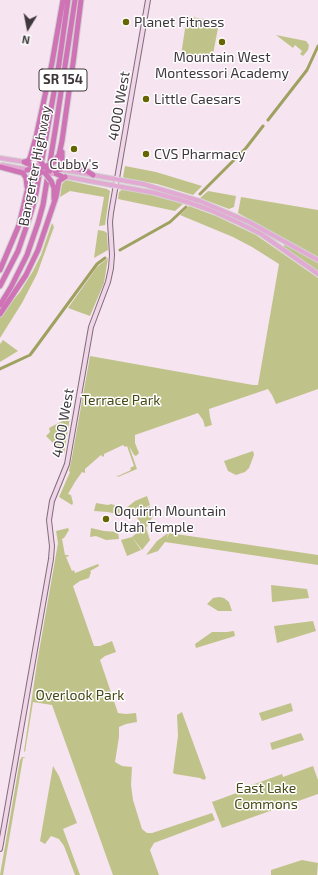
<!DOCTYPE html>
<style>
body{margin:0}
#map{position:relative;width:318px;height:875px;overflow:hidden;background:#f6e4f0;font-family:"Exo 2",sans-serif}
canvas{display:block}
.north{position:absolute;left:8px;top:8px;width:40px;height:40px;-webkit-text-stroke:3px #fff;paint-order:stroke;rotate:190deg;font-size:11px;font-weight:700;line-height:16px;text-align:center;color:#3e373c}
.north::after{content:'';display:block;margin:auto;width:14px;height:18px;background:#3e373c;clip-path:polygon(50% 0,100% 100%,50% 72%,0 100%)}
</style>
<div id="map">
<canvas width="318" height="875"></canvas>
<div class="north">N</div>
</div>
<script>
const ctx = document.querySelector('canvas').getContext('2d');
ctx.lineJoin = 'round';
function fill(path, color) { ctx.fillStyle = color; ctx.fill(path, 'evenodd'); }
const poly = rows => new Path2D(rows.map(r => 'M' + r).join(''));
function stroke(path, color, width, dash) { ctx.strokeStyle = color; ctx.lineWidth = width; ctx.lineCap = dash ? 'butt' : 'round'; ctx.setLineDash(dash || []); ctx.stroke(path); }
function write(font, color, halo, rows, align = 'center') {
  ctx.font = font + ' "Exo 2",sans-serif'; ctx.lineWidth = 3; ctx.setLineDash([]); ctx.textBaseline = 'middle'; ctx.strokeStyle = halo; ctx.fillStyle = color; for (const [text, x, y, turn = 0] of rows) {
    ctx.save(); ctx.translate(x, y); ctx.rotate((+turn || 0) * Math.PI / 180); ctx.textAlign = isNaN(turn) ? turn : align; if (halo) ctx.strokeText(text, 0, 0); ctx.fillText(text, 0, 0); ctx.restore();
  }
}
fill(poly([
 [187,16,219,22,218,28,210,26,218,28,213,54,211,54,203,59,181,55],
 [276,35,306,41,309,45,308,50,303,56,300,54,302,51,295,45,293,48],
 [125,166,156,172,202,186,193,195,157,184,125,178,123,177],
 [66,180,107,189,110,191,105,225,99,226,104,197,70,191,60,197,62,184],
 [123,189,152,195,183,204,175,211,118,199,119,192],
 [208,191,236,196,234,207,229,209,200,198],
 [241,197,318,210,318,257,238,213],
 [189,206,216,216,256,235,318,278,318,389,276,404,272,395,268,389,209,409,210,417,212,425,205,427,203,420,198,413,135,435,135,443,139,453,136,456,134,455,129,446,137,469,118,477,116,474,118,476,131,470,130,468,134,466,127,446,125,447,123,445,104,454,104,456,103,457,101,455,85,469,85,473,82,472,75,482,68,494,71,495,73,503,72,505,59,497,70,472,69,471,72,457,90,356,253,385,258,385,279,264,252,247,233,237,180,215],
 [52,223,54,227,37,274,22,303,0,338,0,316,20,292,33,271,41,255],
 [98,230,104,231,107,233,108,250,94,258],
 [284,244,286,244,318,262,318,272,284,247],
 [108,258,104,283,90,316,68,308,97,267],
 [3,340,18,351,0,362,0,344],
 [70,417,64,454,46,436,50,432,49,428],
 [253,451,254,455,249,468,245,472,236,475,228,471,224,461],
 [147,496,150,505,142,509,135,514,126,508,135,501],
 [96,503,108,505,111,504,124,508,121,515,108,512,94,511],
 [150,506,153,516,146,528,150,540,142,550,132,537,138,532,140,527,140,522,135,515,141,510],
 [68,528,69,530,64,538,62,539,65,555,68,555,69,556,66,557,72,571,74,570,75,573,98,564,99,566,90,571,91,572,89,578,80,581,73,586,94,646,100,646,112,641,116,652,105,656,100,660,118,713,126,714,136,713,137,722,126,724,119,727,119,737,115,762,122,766,132,767,131,785,133,800,142,829,147,833,152,833,212,813,215,820,154,843,150,850,159,875,113,875,52,705,33,702,25,752,24,751,37,663,58,543,56,531],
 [91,528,104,531,118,532,119,539,106,540,96,536,90,537],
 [168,533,167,539,169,533,318,555,318,565,165,542,158,551,146,555,157,541],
 [132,537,141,550,127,556,121,540],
 [271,585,307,589,309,598,272,602],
 [219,597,224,598,229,602,232,611,218,611,207,604,213,598],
 [313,621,316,631,277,643,274,626],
 [234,631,235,636,196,648,195,644,212,632,227,632],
 [291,703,293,711,262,721,259,713],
 [182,712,206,778,204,780,200,778,175,774,173,773,178,736,177,715],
 [301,733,304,740,272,750,270,743],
 [22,757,26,757,23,758,3,875,0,875,20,760],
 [53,766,59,776,77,823,63,829,80,875,75,875,64,846,59,839,51,836,45,844,40,841],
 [313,766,318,780,318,794,222,828,212,802,242,791,241,789,282,774,283,777],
 [302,860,318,863,317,875,271,875,271,870]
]), '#c0c389');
stroke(poly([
 [268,120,307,70,318,46],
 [200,194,246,148,263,126],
 [120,250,170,222,186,207],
 [0,369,30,355,36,347,97,264,105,258]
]), '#9ea15f', 3);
const secondary = poly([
 [0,849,51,559,52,546,49,520,52,501,67,464,91,327,108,282,111,268,112,255,110,222,111,213,148,0]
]);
const primary = poly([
 [0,158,25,162],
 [2,165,36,171],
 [53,168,143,184,200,201,249,222,318,260],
 [62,176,155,193,187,202,210,210,239,223,261,234,318,274]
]);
const motorway = poly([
 [62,152,62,160,66,166,87,171,93,175],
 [24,162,28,161,30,158,36,137,52,63,63,0],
 [54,162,59,155,62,141,74,56,81,0],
 [26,163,38,168],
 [0,167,23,173,26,178,27,187],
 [27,170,38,168],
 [50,171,61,176],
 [50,171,61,169],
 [51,181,54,188,54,199],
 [0,270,19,225,29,183,35,176],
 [0,286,18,251,29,219,35,199,59,64,68,0],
 [0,305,11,287,27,255,38,223,43,205,56,125,75,0],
 [0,314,26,275,38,250,56,197,59,181,65,177]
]);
stroke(secondary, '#7e6e78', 6);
stroke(primary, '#d1cfd0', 6);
stroke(motorway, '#d1cfd0', 7);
stroke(secondary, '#f1d5e9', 4);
stroke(primary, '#e2aad3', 4);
stroke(motorway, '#cf72b6', 5);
const primaryBridge = poly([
 [37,165,44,166],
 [45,173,52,174]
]);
const motorwayBridge = poly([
 [38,158,44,166],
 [47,166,54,162],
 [38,168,45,167,50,171],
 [45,173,51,181],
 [35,176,42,172]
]);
stroke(primaryBridge, '#d1cfd0', 6, []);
stroke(motorwayBridge, '#d1cfd0', 7, []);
stroke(primaryBridge, '#e2aad3', 4);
stroke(motorwayBridge, '#cf72b6', 5);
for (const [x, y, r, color] of [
 [126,22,4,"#656601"],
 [222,42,4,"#656601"],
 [146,99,4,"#656601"],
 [74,149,4,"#656601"],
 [146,154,4,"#656601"],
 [106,519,4,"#656601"]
]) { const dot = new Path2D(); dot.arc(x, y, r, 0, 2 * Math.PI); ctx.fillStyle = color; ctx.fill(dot); stroke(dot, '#fff', 1.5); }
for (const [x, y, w] of [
 [63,80,48]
]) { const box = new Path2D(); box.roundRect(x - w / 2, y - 11, w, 22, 3); ctx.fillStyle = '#fff'; ctx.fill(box); stroke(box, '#3e373c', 1); }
write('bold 13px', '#3e373c', null, [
 ["SR 154",63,80]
]);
write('14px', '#3e373c', '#fff', [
 ["Planet Fitness",134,22],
 ["Mountain West",222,57,"center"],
 ["Montessori Academy",222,73,"center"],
 ["Little Caesars",154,99],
 ["CVS Pharmacy",154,154],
 ["Cubby's",74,164,"center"],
 ["Oquirrh Mountain",114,511],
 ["Utah Temple",114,527]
], 'left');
write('14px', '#3e373c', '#fff', [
 ["4000 West",119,106,-80],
 ["Bangerter Highway",35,166,-79],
 ["4000 West",63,423,-80]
]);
write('14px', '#474916', '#fff', [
 ["Terrace Park",121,400],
 ["Overlook Park",80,695],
 ["East Lake",266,788],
 ["Commons",266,804]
]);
</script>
